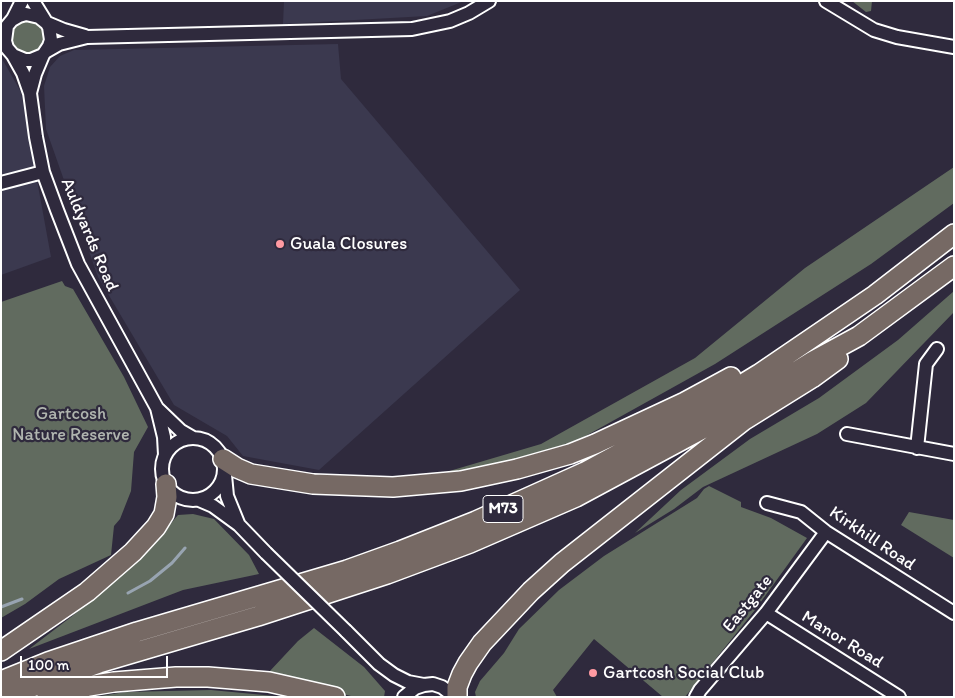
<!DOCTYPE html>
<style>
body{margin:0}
#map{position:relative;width:955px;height:698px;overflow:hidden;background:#2f2a3d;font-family:Itim,sans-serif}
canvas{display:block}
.frame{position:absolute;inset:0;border:2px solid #fff;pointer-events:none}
.scale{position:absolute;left:20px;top:656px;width:148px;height:22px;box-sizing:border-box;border:2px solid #fff;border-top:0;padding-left:6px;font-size:15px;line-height:18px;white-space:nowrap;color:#fff;-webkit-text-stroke:4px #2f2a3d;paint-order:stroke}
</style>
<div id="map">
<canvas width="955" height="698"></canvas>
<div class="frame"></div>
<div class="scale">100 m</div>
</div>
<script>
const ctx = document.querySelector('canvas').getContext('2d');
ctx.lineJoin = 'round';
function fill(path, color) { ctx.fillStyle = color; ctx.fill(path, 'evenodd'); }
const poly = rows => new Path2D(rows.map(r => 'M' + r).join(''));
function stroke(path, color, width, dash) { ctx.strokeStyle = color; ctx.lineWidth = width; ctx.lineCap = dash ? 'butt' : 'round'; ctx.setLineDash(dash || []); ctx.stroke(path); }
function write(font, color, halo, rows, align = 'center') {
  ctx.font = font + ' Itim,sans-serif'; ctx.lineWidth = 4.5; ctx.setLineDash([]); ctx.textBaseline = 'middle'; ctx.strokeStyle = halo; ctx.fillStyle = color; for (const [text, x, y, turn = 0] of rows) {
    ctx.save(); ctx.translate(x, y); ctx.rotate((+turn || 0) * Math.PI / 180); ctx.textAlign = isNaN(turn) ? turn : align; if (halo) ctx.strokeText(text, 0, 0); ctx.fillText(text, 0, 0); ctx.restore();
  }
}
fill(poly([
 [284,1,464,1,427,16,283,24],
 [338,44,341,79,520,290,319,470,243,456,227,436,174,405,98,277,46,129,44,86,50,67,60,56,74,50],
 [1,57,21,92,51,257,1,275]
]), '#3b394f');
fill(poly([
 [852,1,872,1,871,11,866,12],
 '12 37a16 16 0 1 1 32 0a16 16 0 1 1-32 0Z',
 [954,167,954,203,871,264,715,364,582,438,483,475,436,475,541,444,695,358,805,268],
 [62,281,65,286,73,289,124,377,148,427,134,452,131,491,120,519,114,526,111,555,59,579,25,604,1,618,1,302],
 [954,291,954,312,866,403,817,434,703,487,674,509,635,533,681,490,750,439,819,398,898,340],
 [709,486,741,502,741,507,771,518,807,538,755,610,685,697,663,697,594,639,553,690,557,697,476,697,475,692,480,681,504,653,519,629,559,590,604,556,697,498,704,489],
 [909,512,954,520,954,558,901,525],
 [193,514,214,519,249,555,259,574,183,590,29,649,71,617,147,552,178,515],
 [314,628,364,667,385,691,384,697,355,697,307,685,269,672,298,641],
 [211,690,285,697,94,697,125,692]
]), '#616b5f');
stroke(poly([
 [128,593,150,581,172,563,185,548],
 [1,607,22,599]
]), '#98a4b1', 3);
const minor = poly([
 [33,1,49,27,51,40,49,46,43,55,31,60,25,60,13,55,7,48,5,41,7,26,12,20,19,16,26,14,39,17,44,21],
 [826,1,874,30,897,37,954,47],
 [13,19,22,1],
 [45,22,64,30,85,36],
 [45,52,59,44,87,37,412,29,450,21,469,13,489,1],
 [13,55,23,73,30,93,36,137,43,172,57,210,78,264,157,408,164,437,165,455],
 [30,93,35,74,43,55],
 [1,183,43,172],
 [157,408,181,431,193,438],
 [847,434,954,454],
 '162 469a31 31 0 1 1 62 0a31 31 0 1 1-62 0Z',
 [917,448,926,364,937,349],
 [225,475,227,496,238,523],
 [199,500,213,506,239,525,266,553],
 [767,503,801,512,826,532,954,613],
 [766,613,899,697],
 [346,631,379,664,394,675,408,682,424,685],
 [404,697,415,688,424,685,433,684,442,687,455,697],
 [696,697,700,690,766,613,826,532]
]);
const highway = poly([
 [223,459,237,468,251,474,313,484,393,487,461,481,517,469,570,454,595,444,685,402,731,377],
 [1,651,87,592,133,552,156,527,164,514,167,497,166,484],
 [1,681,48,662,137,632,347,570,400,551,476,521,585,472,705,407,759,374,875,295,954,234],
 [4,697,99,663,258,616,387,574,470,543,576,497,708,426,813,361,859,336,954,266],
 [47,697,89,686,114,682,176,677,208,677,269,682,335,697],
 [457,697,457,687,462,674,468,663,482,643,531,591,562,563,743,421,812,378,838,359]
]);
stroke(minor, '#fff', 16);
stroke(highway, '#fff', 22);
stroke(minor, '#2f2a3d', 12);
stroke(highway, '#766964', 19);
const minorBridge = poly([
 [266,553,346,631]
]);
stroke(minorBridge, '#fff', 16, []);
stroke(minorBridge, '#2f2a3d', 12);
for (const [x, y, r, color] of [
 [280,244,5,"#ff9aa2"],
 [593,673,5,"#ff9aa2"]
]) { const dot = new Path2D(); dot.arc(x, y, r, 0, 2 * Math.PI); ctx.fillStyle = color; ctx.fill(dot); stroke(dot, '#2f2a3d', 2); }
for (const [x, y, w] of [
 [503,509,40]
]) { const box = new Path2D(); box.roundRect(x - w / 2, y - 13.5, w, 27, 4); ctx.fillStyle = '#2f2a3d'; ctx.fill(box); stroke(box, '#fff', 1); }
write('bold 16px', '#fff', null, [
 ["M73",503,509]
]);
write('18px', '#fff', '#2f2a3d', [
 ["Auldyards Road",89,235,67],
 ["Kirkhill Road",872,539,34],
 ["Eastgate",748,604,-51],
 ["Manor Road",842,640,32]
]);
write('18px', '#fff', '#2f2a3d', [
 ["Guala Closures",290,244],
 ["Gartcosh Social Club",603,673]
], 'left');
write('18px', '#b0b5af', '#2f2a3d', [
 ["Gartcosh",71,414],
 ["Nature Reserve",71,435]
]);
</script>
